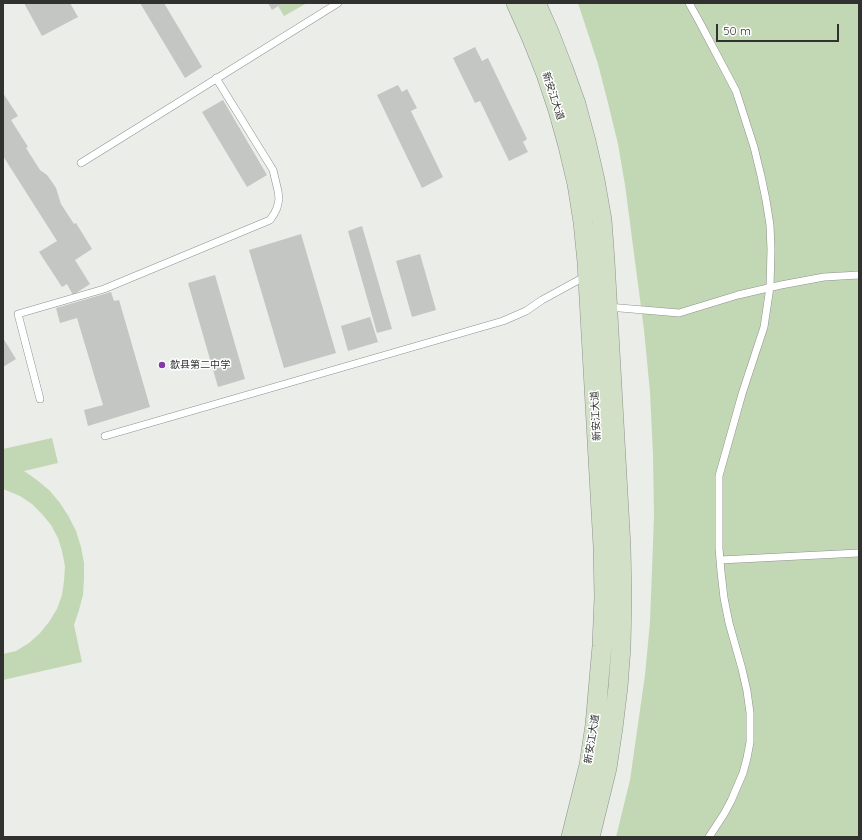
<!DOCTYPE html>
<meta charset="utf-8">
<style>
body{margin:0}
#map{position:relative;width:862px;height:840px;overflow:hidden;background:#eaede8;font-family:Quicksand,sans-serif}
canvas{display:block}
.frame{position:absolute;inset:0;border:4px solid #313230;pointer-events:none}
.scale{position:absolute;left:716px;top:24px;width:123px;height:18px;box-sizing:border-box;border:2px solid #313230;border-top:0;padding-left:5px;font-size:12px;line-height:14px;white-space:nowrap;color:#313230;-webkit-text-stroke:3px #fff;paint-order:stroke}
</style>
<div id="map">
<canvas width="862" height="840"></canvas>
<div class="frame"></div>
<div class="scale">50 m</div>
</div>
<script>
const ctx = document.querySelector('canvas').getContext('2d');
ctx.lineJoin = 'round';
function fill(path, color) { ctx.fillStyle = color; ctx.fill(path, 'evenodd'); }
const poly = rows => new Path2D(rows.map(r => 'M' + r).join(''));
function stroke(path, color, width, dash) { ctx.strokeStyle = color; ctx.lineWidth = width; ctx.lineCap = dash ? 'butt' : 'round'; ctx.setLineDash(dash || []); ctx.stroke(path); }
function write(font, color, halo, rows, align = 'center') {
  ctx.font = font + ' Quicksand,"Noto Sans SC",sans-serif'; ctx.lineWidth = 3; ctx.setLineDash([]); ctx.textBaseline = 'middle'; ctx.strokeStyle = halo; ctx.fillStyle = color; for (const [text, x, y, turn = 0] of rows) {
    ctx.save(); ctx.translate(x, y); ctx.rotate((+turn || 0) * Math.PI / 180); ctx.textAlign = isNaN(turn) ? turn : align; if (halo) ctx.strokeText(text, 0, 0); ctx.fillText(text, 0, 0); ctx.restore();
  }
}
fill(poly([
 [283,3,307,3,284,16,278,6],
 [578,3,859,3,859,837,616,837,630,780,645,675,650,622,652,570,654,516,653,454,650,392,644,330,625,185,618,144,608,103,598,64],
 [52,438,58,463,24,471,37,480,50,491,60,503,69,517,76,531,81,547,84,563,84,579,83,595,79,610,74,625,82,662,3,680,3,654,16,651,29,643,40,633,49,622,57,609,62,595,64,581,65,566,62,551,58,538,51,525,42,514,32,504,20,496,3,489,3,449]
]), '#c2d8b4');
fill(poly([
 [24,3,70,3,78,17,42,36],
 [140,3,164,3,202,67,185,78],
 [268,3,283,3,272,10],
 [475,47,482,61,488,58,527,139,523,142,528,152,509,161,480,101,475,103,453,58],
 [398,85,402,92,407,89,417,108,411,111,443,177,422,188,377,95],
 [3,93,18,116,11,120,28,147,26,148,40,170,47,175,52,182,56,188,61,204,74,224,76,223,92,249,75,260,90,284,73,295,67,284,62,287,39,252,57,241,3,156],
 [223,100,267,175,247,187,202,112],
 [362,226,392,329,377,333,348,231],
 [301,234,336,353,284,368,249,250],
 [420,254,436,310,412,317,396,261],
 [215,275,245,379,218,387,188,283],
 [111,292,114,301,119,300,150,407,88,426,84,410,103,405,77,318,60,323,56,308],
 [370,317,378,342,348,351,341,326],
 [3,338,16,359,3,367]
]), '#c3c6c2');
const service = poly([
 [689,3,699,21,736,91,754,147,761,176,766,200,770,225,771,250,770,287,764,327,742,394,719,476,719,548,721,572,724,598,729,623,742,669,747,691,750,713,750,742,747,758,743,773,731,801,724,814,709,837],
 [81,163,338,3],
 [608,307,679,313,738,295,781,285,824,277,859,275],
 [40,399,18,314,104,289,270,220,274,214,277,208,279,199,278,191,273,170,216,78],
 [105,436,503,321,526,311,542,300,586,276],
 [720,560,859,553]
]);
const secondary = poly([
 [516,3,532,39,546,74,558,110,568,146,577,184,583,222,587,262,603,547,604,597,602,646,595,725,589,765,571,837],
 [536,3,549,32,563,68,576,104,586,141,595,180,602,220,605,261,621,547,622,597,621,647,618,687,613,728,607,768,590,837]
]);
stroke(service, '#8f918e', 8);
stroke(secondary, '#8f918e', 20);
stroke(service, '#fff', 7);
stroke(secondary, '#d1e0c6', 19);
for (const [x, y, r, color] of [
 [162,365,4,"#8538a8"]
]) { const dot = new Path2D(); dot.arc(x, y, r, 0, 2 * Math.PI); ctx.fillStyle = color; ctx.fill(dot); stroke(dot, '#fff', 1.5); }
write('10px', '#313230', '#fff', [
 ["新安江大道",553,96,72],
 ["新安江大道",596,416,-93],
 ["新安江大道",592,739,-81]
]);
write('10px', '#313230', '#fff', [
 ["歙县第二中学",170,365]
], 'left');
</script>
